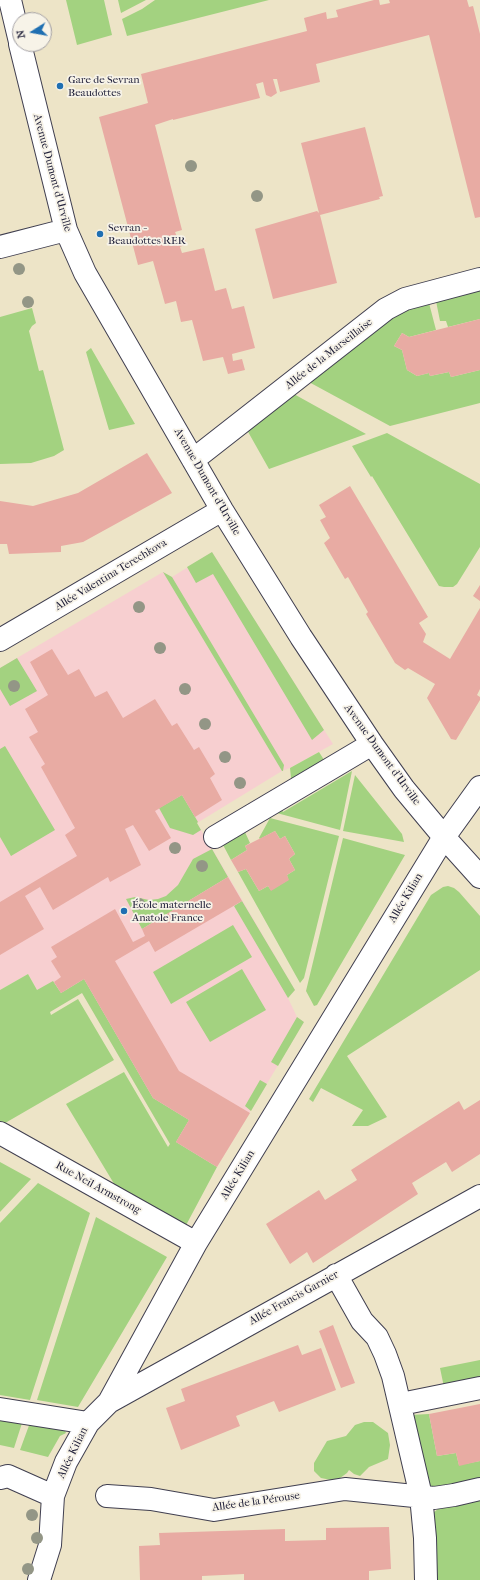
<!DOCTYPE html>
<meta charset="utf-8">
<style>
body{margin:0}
#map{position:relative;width:480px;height:1580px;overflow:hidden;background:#ede4c7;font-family:"IM FELL French Canon",serif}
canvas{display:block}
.north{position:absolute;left:12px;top:12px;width:40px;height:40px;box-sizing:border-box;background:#f7f3e8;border:1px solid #a29fa3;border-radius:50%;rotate:259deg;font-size:11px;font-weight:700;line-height:16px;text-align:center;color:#22223b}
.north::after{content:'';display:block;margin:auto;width:14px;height:18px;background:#1f6fb2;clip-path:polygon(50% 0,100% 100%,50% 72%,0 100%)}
</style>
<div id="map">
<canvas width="480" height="1580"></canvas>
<div class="north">N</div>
</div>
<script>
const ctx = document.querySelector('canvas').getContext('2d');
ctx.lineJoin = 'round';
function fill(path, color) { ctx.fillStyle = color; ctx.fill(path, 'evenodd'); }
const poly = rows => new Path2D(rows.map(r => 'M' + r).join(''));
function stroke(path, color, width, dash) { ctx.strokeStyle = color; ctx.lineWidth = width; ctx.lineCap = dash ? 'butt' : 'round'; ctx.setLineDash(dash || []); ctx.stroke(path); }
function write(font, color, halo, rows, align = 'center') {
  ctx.font = font + ' "IM FELL French Canon",serif'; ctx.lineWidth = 3.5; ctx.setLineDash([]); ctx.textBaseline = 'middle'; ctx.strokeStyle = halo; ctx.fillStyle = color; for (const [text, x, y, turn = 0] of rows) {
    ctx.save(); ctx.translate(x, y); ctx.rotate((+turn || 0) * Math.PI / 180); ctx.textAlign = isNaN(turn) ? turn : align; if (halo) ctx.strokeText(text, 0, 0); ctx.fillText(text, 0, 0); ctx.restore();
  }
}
fill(poly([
 [212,552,333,744,290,768,282,771,197,823,295,990,288,998,297,1017,304,1022,212,1175,170,1144,82,993,50,1012,28,974,0,990,0,668,163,572,172,577]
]), '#f7cfd0');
fill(poly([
 [66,0,104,0,112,35,77,45],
 [118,0,146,0,121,13],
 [155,0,269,0,127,36,122,19,142,9],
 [480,290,480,319,448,327,446,321,440,321,436,301],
 [429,303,436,330,409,337,402,333,394,346,402,350,407,370,417,376,429,373,430,376,449,372,451,377,480,370,480,403,390,426,307,381,397,312],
 [32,308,36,323,32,326,29,331,39,371,43,370,64,450,54,456,31,463,0,464,0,317],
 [91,348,135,424,109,430,86,352],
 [292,393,366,434,269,469,247,430],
 [387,433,480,484,480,547,457,584,453,587,444,587,439,586,372,476,371,477,352,446],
 [212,552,324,730,312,740,213,574,196,583,187,567],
 [163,572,172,577,284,765,283,771,282,771],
 [17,658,37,691,10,706,0,689,0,668],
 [5,746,55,830,11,856,0,837,0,749],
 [319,752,326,763,298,778,291,778,290,768],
 [352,771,340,830,273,812,281,807,283,812],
 [355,775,402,834,404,842,343,831],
 [182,795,198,822,197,823,201,830,193,835,170,828,159,808],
 [270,818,339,836,304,978,300,983,238,872,246,869,259,891,268,886,271,890,288,880,287,875,295,870,289,859,295,854,285,836,280,839,275,831,260,839,259,838],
 [244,830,250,843,245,846,247,850,231,860,222,843],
 [343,838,405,855,317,1005,314,1006,306,991],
 [212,849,228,877,142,929,126,899,135,897,149,900,158,899,166,896,178,885,193,859],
 [448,886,454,888,459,892,480,916,480,970,347,1056,387,1117,368,1126,352,1126,363,1110,321,1088,313,1102,309,1099,431,895,443,887],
 [242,901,295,990,288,998,234,906],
 [233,925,252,957,171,1004,153,972],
 [242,969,266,1010,210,1042,186,1002],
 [28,974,37,990,53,981,61,993,84,979,153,1098,189,1120,176,1142,217,1167,184,1229,116,1187,66,1104,124,1072,168,1147,170,1144,82,993,50,1012,51,1015,78,999,114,1060,0,1126,0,990],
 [297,1017,304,1022,278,1066,271,1062],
 [260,1080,267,1084,251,1111,245,1106],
 [0,1162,31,1179,0,1212],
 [38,1183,90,1213,30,1400,0,1395,0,1223],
 [96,1217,167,1257,78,1407,37,1400],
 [480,1360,480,1384,445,1392,440,1368],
 [429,1414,437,1456,456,1453,459,1465,480,1461,480,1480,431,1491,410,1415],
 [0,1416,23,1420,14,1448,0,1445],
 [31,1420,62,1427,65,1431,66,1433,60,1436,48,1457,20,1450],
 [364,1422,373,1422,388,1433,390,1445,388,1459,369,1467,360,1476,354,1474,349,1470,347,1473,340,1478,331,1480,321,1478,314,1471,314,1463,327,1441,346,1436,355,1425],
 [480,1497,480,1580,433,1580,432,1514,439,1508]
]), '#a3d280');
fill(poly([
 [374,0,379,0,380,5,390,3,389,0,467,0,469,7,473,6,480,34,480,217,475,218,429,35,316,64,320,82,280,92,277,79,273,79,277,93,271,97,266,95,263,82,256,84,260,98,173,120,173,119,155,125,182,230,175,232,177,237,182,236,186,240,184,245,180,247,182,253,204,248,215,291,226,288,232,309,244,306,255,348,232,354,233,361,242,359,245,370,228,374,223,357,203,361,192,320,181,322,176,301,165,304,153,261,138,265,99,117,148,103,141,74,307,31,304,18,326,12,327,19,338,17,336,10],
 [365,127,383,196,379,197,380,199,320,215,337,283,273,299,255,229,317,211,319,213,301,143],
 [480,319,480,370,451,377,449,372,430,376,429,373,417,376,407,370,402,350,394,346,402,333,409,337],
 [147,453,172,493,83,542,61,546,61,552,9,554,7,544,0,544,0,501,33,506,78,493],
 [350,486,428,617,419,623,426,634,423,642,450,659,480,608,480,689,477,695,480,697,480,700,456,740,451,739,427,698,435,684,408,668,405,670,395,663,366,614,368,612,348,577,345,579,324,543,330,538,320,520,326,517,319,505],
 [480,585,480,601,473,596],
 [52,649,68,675,79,669,95,697,107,691,123,718,155,699,172,726,177,723,194,750,199,747,215,774,210,778,222,800,195,817,182,795,155,811,171,838,149,851,133,825,125,829,141,865,110,882,108,877,53,910,40,887,25,896,44,929,0,955,0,902,77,856,65,835,75,828,41,767,45,764,29,737,38,732,25,709,48,695,30,662],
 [275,831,280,839,285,836,295,854,289,859,295,870,287,875,289,880,271,891,268,886,259,891,246,869,238,872,231,860,247,850,245,846],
 [228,877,242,901,155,952,149,941,115,961,179,1071,250,1113,217,1167,176,1142,189,1120,153,1098,84,979,61,993,54,982,61,977,51,961,57,957,51,947,115,909,133,942,145,936,142,929],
 [480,1100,480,1154,452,1172,446,1162,412,1183,418,1194,313,1263,307,1252,290,1264,266,1224,319,1190,325,1200,357,1180,351,1170,459,1101,464,1110],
 [333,1325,355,1383,341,1388,319,1331],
 [298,1345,302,1355,321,1348,336,1390,279,1412,274,1401,236,1416,240,1426,181,1450,166,1408,185,1401,181,1389],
 [480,1404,480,1461,459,1466,456,1453,437,1456,429,1414],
 [389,1527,391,1569,369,1571,369,1580,244,1580,244,1574,202,1576,202,1580,140,1580,139,1546,160,1545,159,1533,285,1529,285,1541,326,1540,326,1528]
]), '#e8aba3');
const minor = poly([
 [10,0,20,42],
 [20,44,66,230,85,273,222,510,301,637,372,744,404,789,444,837,480,877],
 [0,247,66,230],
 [193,460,386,309,405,299,480,279],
 [0,640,222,510],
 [215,837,372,744],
 [0,1133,196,1243],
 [336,1275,362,1321,377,1337,385,1354,393,1376,421,1496,425,1538,426,1580],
 [109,1402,480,1196],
 [401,1404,480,1388],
 [0,1409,88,1423],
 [0,1478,8,1476,53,1496],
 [107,1496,151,1499,214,1510,345,1489,434,1498,454,1495,480,1489],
 [39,1580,50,1545,53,1496,66,1462,88,1423,109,1402,196,1243,444,837,480,787]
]);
stroke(minor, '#403f50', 24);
stroke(minor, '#fff', 22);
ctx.fillStyle = '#939686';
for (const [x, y] of [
 [191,166],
 [257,196],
 [19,269],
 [28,302],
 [139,607],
 [160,648],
 [14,686],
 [185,689],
 [205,724],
 [225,757],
 [240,783],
 [175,848],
 [202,866],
 [139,904],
 [32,1515],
 [37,1538],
 [28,1569]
]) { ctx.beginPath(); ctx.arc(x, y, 6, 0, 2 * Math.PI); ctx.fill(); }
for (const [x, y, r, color] of [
 [60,86,4,"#1f6fb2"],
 [100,234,4,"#1f6fb2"],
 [124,911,4,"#1f6fb2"]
]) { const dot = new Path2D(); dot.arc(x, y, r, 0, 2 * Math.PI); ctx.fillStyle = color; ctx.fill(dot); stroke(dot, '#f7f3e8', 1.5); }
write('11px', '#22223b', '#f7f3e8', [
 ["Gare de Sevran",68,80],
 ["Beaudottes",68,93],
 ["Sevran -",108,228],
 ["Beaudottes RER",108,241],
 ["École maternelle",132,905],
 ["Anatole France",132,918]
], 'left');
write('11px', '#22223b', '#f7f3e8', [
 ["Avenue Dumont d'Urville",52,173,75],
 ["Allée de la Marseillaise",329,354,-38],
 ["Avenue Dumont d'Urville",207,482,60],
 ["Allée Valentina Terechkova",111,575,-31],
 ["Avenue Dumont d'Urville",382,755,54],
 ["Allée Kilian",406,898,-59],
 ["Allée Kilian",238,1175,-59],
 ["Rue Neil Armstrong",98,1188,29],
 ["Allée Francis Garnier",294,1298,-29],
 ["Allée Kilian",73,1453,-64],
 ["Allée de la Pérouse",256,1502,-8]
]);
</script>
